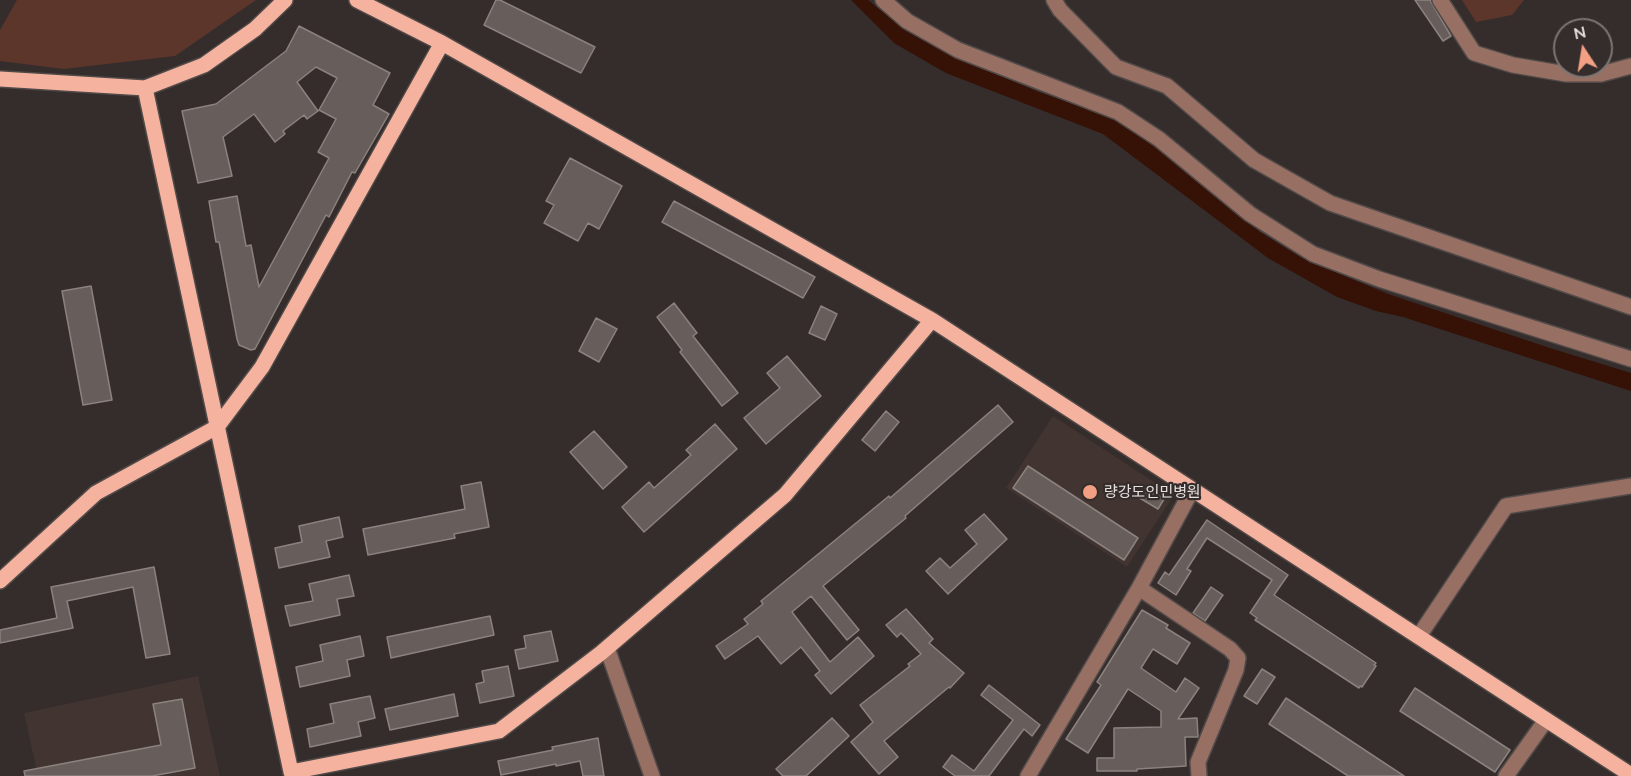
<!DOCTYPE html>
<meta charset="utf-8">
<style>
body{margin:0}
#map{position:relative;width:1631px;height:776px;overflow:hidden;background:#352d2b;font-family:Mulish,sans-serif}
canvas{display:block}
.north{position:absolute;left:1553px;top:18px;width:60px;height:60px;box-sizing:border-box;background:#352d2b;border:2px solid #7b7573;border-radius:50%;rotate:348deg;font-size:16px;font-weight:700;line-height:24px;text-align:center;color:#e5e0df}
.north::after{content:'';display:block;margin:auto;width:21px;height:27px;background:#f39f84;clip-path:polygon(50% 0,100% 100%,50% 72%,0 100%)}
</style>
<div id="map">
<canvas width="1631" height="776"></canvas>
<div class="north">N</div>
</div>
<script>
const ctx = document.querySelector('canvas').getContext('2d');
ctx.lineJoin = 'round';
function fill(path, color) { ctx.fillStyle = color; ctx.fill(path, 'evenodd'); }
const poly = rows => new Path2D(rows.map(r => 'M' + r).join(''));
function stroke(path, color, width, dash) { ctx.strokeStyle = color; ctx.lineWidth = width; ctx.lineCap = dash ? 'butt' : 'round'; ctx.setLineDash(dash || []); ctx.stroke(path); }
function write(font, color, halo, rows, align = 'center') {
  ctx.font = font + ' Mulish,"Noto Sans KR",sans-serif'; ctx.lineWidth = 4.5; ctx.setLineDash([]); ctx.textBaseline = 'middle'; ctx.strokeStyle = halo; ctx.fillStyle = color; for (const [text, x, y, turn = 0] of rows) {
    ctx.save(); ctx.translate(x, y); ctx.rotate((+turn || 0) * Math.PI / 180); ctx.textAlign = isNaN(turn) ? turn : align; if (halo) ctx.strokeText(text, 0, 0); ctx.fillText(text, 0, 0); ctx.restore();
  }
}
fill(poly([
 [1053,416,1174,495,1127,567,1006,488],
 [198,676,220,776,38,776,24,713]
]), '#423430');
fill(poly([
 [17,0,256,0,175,56,64,69,0,61,0,30],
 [1462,0,1524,0,1512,15,1476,22]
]), '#5c362b');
fill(poly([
 [851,0,868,0,906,31,955,57,1039,92,1114,118,1156,145,1260,232,1302,258,1388,294,1553,349,1631,373,1631,391,1403,317,1376,311,1337,297,1268,258,1103,134,946,73,894,43]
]), '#351106');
const building = poly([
 [496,0,500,0,595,47,581,73,484,25,496,0],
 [1415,0,1430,0,1451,36,1443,41,1415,0],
 [299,26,390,73,373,105,389,114,355,173,352,172,329,217,326,215,255,349,251,350,239,345,237,339,219,242,216,242,209,201,237,196,246,246,251,245,259,287,329,158,318,152,336,119,319,110,337,78,316,67,297,82,318,111,307,119,304,115,283,131,285,134,275,142,254,114,223,137,232,176,198,183,182,111,216,104,286,51,299,26],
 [570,158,622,186,599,229,588,223,578,241,544,223,554,205,546,201,570,158],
 [674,201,815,277,803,298,662,222,674,201],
 [91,286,112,400,83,405,62,291,91,286],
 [674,303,697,333,693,336,738,393,722,406,680,352,682,350,657,317,674,303],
 [821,306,837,314,825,340,809,333,821,306],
 [596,318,617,329,599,362,579,351,596,318],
 [787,356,821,396,766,444,744,418,780,388,767,373,787,356],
 [998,405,1013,422,905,516,906,518,823,586,859,630,847,640,811,596,792,612,830,662,858,637,874,656,831,694,815,675,820,671,801,647,781,664,758,636,725,659,716,646,748,624,744,619,763,604,761,601,889,496,890,498,998,405],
 [886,411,899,422,875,451,862,440,886,411],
 [715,424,737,449,644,532,622,507,649,482,654,488,691,455,686,450,715,424],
 [594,431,627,467,603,489,570,452,594,431],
 [1028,466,1138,538,1124,560,1013,488,1028,466],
 [481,482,489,527,454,534,455,538,368,555,363,529,465,509,461,486,481,482],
 [1144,487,1164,499,1158,509,1138,497,1144,487],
 [984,514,1007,539,948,594,926,571,940,558,950,568,977,544,965,530,984,514],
 [339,517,343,537,326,541,330,557,279,568,275,548,302,542,299,526,339,517],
 [1207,520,1288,575,1274,595,1376,663,1374,665,1376,666,1362,687,1360,686,1359,688,1255,620,1257,618,1250,613,1272,580,1207,538,1187,569,1191,571,1176,595,1158,583,1165,572,1169,575,1207,520],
 [154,567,170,654,146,658,133,587,67,601,73,628,0,643,0,630,57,618,51,587,154,567],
 [349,575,354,596,337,599,340,615,290,626,285,606,313,601,309,584,349,575],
 [1211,587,1223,595,1205,621,1193,613,1211,587],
 [906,609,933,639,929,643,964,673,950,688,949,687,884,741,898,757,879,774,851,742,873,722,860,705,910,666,908,664,921,654,901,633,897,637,886,625,906,609],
 [1142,610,1168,625,1166,628,1190,643,1177,664,1153,649,1141,668,1176,692,1185,678,1199,688,1178,719,1197,718,1198,737,1185,737,1186,766,1137,769,1137,771,1097,771,1097,758,1114,758,1114,728,1161,727,1161,711,1128,689,1088,753,1066,739,1101,685,1097,682,1142,610],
 [490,616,494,635,391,658,387,637,490,616],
 [551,631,558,661,519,669,515,650,526,648,524,636,551,631],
 [360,636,364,656,347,660,350,676,300,687,296,667,323,661,320,645,360,636],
 [508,666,514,696,480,703,476,684,484,682,482,671,508,666],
 [1262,669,1275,677,1257,704,1244,696,1262,669],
 [989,685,1040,725,1032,736,1024,729,989,776,955,776,943,767,952,755,974,771,1013,720,981,695,989,685],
 [1415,688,1510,750,1495,772,1400,711,1415,688],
 [454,694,458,716,390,730,385,709,454,694],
 [370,696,375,718,358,722,361,736,310,747,307,729,334,723,330,704,370,696],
 [1286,698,1404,776,1348,776,1269,724,1286,698],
 [182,699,195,768,152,776,25,776,24,771,161,745,153,704,182,699],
 [832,718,849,736,806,776,783,776,776,769,832,718],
 [598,738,604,776,583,776,580,761,556,766,556,764,501,775,498,761,553,750,552,747,598,738]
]);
fill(building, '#675e5c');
stroke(building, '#8b827f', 1.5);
const minor = poly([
 [883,0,907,21,958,50,1118,112,1159,139,1250,214,1313,254,1379,279,1631,359],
 [1054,0,1060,10,1116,67,1167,86,1254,160,1330,203,1631,307],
 [1440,0,1474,53,1513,65,1566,74,1601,74,1631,66],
 [1139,588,1230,649,1238,658,1236,670,1198,762,1199,776],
 [1419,636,1506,506,1631,486],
 [607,648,652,776],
 [1028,776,1139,588,1192,490],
 [1506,776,1546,720]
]);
const major = poly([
 [357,0,442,43,932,320,1631,775],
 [0,79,145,88,204,65,255,29,285,0],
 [145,88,291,772,499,731,601,653,785,495,932,320],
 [0,581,96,493,217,427,262,367,442,43]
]);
stroke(minor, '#514a48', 18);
stroke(major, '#514a48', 18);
stroke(minor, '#976f63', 15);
stroke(major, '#f5b39f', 15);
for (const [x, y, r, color] of [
 [1090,492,8,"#f39f84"]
]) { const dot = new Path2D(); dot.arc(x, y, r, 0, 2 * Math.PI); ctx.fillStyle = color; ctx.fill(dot); stroke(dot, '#352d2b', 2); }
write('15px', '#e5e0df', '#352d2b', [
 ["량강도인민병원",1104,492]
], 'left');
</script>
